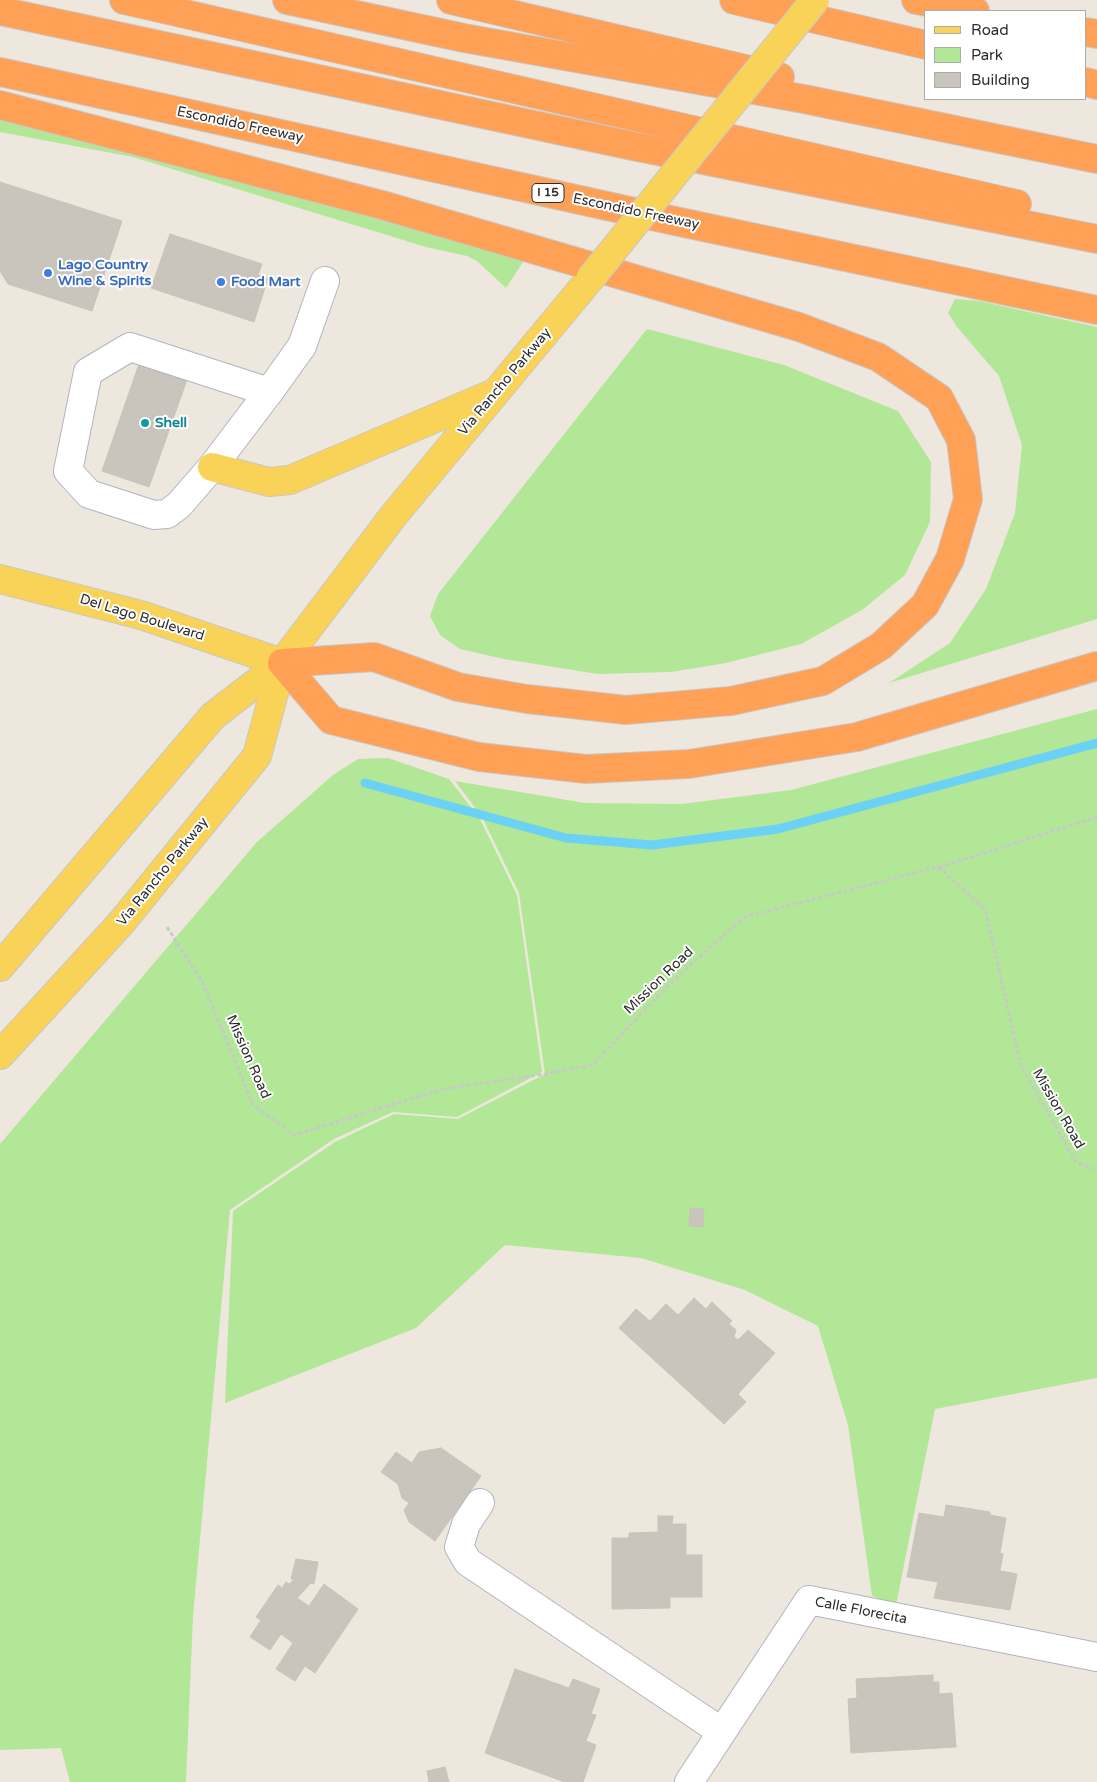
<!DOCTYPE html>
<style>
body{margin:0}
#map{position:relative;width:1097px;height:1782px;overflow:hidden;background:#eee7dd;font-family:"Varela Round",sans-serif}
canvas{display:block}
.legend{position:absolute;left:924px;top:10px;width:162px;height:90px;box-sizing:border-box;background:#fff;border:1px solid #ababab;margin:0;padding:6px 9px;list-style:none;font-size:15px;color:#2c2c2c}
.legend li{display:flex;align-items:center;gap:10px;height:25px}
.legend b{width:25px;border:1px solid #ababab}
</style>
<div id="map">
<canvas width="1097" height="1782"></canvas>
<ul class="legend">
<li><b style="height:6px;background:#f8d358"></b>Road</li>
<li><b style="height:14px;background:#b2e797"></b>Park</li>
<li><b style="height:14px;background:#c9c5bc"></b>Building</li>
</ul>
</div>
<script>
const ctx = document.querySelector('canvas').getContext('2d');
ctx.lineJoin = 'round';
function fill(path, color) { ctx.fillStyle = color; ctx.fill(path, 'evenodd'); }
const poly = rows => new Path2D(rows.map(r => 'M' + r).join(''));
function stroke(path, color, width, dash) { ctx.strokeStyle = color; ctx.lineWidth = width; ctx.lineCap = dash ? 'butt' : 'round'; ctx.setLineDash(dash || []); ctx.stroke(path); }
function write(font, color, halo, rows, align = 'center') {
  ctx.font = font + ' "Varela Round",sans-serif'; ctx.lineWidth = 4; ctx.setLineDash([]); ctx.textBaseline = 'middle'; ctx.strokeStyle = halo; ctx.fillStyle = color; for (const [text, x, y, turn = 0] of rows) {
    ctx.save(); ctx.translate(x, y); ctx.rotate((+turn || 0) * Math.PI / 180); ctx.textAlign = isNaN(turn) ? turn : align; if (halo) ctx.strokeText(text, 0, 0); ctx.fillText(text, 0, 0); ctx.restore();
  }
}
fill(poly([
 [0,115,527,256,506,288,477,261,467,256,426,247,133,157,0,132],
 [955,299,979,301,1097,327,1097,619,889,683,950,643,986,589,1015,513,1022,445,999,376,957,327,948,313],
 [647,329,784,365,898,411,931,462,930,522,905,575,862,610,801,644,726,663,671,672,598,674,504,659,460,649,440,635,430,616,438,594],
 [1097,709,1097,1378,935,1409,896,1605,872,1596,848,1425,818,1326,745,1290,641,1258,505,1245,416,1328,225,1403,233,1211,335,1142,394,1114,458,1119,545,1074,519,893,482,817,455,781,585,803,682,804,791,790],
 [388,758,449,779,480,819,517,895,542,1072,457,1117,393,1112,334,1139,230,1210,193,1616,186,1782,70,1782,61,1748,0,1750,0,1144,257,842,333,775,358,759]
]), '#b2e797');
stroke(poly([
 [365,783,566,838,652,845,778,829,1097,743]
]), '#6bd1f5', 9);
const building = poly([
 [0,182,122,221,92,311,8,284,0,271,0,182],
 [170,234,262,264,258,275,268,278,254,322,151,288,170,234],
 [141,358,189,374,149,487,102,471,141,358],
 [690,1208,704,1209,703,1227,689,1226,690,1208],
 [694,1298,706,1309,712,1302,732,1321,729,1324,736,1330,734,1337,738,1340,748,1330,775,1353,738,1394,746,1402,724,1424,619,1328,636,1309,650,1321,666,1304,678,1315,694,1298],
 [441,1448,481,1476,435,1541,409,1522,404,1510,409,1503,402,1498,398,1484,381,1472,396,1452,412,1463,419,1452,441,1448],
 [946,1505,990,1512,990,1515,1006,1518,1000,1553,1003,1554,1000,1571,1017,1574,1010,1610,934,1598,938,1582,907,1577,919,1513,944,1517,946,1505],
 [658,1516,673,1516,672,1524,686,1524,686,1555,702,1555,702,1597,670,1597,670,1608,612,1609,612,1538,629,1538,629,1533,658,1532,658,1516],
 [296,1559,318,1562,314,1584,311,1583,297,1598,309,1606,324,1584,358,1609,315,1673,305,1666,295,1681,276,1669,293,1643,281,1634,270,1650,250,1637,261,1620,256,1617,278,1585,282,1588,286,1582,289,1584,294,1580,291,1579,296,1559],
 [515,1669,569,1688,573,1679,600,1689,591,1714,596,1715,586,1741,596,1745,583,1782,565,1782,485,1753,515,1669],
 [933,1675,933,1682,939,1682,939,1694,952,1693,956,1747,851,1753,848,1699,857,1698,856,1679,933,1675],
 [445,1767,449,1782,429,1782,427,1771,445,1767]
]);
fill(building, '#c9c5bc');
stroke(building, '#cac3b6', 1);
const minor = poly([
 [269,392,130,347,88,372,68,471,89,494,154,515,167,514,179,505,212,467,269,392,302,346,325,281],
 [480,1503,466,1524,459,1547,468,1562,722,1732],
 [689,1782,809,1600,1097,1657]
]);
const major = poly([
 [212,467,269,482,290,480,492,394],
 [0,579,141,615,282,663],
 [0,967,213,716,282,663,394,515,590,279],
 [0,1055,121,923,257,756,282,663]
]);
const highway = poly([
 [124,0,1017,204],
 [287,0,464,38,804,99,1097,159],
 [451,0,780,77],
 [734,0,926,45],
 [916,0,975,11],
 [0,11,628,145,1097,239],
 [1086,32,1097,34],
 [0,72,675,221,1097,310],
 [1086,82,1097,85],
 [0,105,382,205,799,327,878,357,939,398,961,440,968,499,950,559,925,605,881,646,823,681,731,701,626,710,527,699,458,687,374,657,282,663],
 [282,663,331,720,479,757,586,769,689,764,857,737,1097,666]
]);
stroke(minor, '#b1b4c0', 30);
stroke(major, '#c8c8c8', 30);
stroke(highway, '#c8c8c8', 30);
stroke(poly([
 [939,867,1097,817],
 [167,927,203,983,253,1105,294,1135,443,1089,545,1074,592,1065,673,981,744,917,938,867,985,909,1021,1066,1076,1162,1097,1170]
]), '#c8c8c8', 3, [4, 2.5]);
stroke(minor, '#fff', 28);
stroke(major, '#f8d358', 28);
stroke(highway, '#ffa057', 28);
const majorBridge = poly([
 [590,279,815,0]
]);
stroke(majorBridge, '#c8c8c8', 30, []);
stroke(majorBridge, '#f8d358', 28);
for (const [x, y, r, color] of [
 [48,273,5,"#3f7fe0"],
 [221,282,5,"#3f7fe0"],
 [145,423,5,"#0f9aa8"]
]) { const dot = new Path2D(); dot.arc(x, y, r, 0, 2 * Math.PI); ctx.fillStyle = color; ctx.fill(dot); stroke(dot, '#fff', 2); }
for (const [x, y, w] of [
 [548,193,32]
]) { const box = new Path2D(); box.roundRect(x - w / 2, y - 9.5, w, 19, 4); ctx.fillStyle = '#fff'; ctx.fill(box); stroke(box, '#2c2c2c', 1); }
write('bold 12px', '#2c2c2c', null, [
 ["I 15",548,193]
]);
write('14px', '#2c2c2c', '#fff', [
 ["Escondido Freeway",240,125,12],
 ["Escondido Freeway",636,212,12],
 ["Via Rancho Parkway",505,382,-50],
 ["Del Lago Boulevard",142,618,17],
 ["Via Rancho Parkway",163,872,-51],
 ["Mission Road",659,981,-44],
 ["Mission Road",248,1057,66],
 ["Mission Road",1058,1109,60],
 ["Calle Florecita",861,1611,11]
]);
write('bold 14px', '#366cbe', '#fff', [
 ["Lago Country",58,265],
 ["Wine & Spirits",58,281],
 ["Food Mart",231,282]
], 'left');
write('bold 14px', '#0d838f', '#fff', [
 ["Shell",155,423]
], 'left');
</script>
